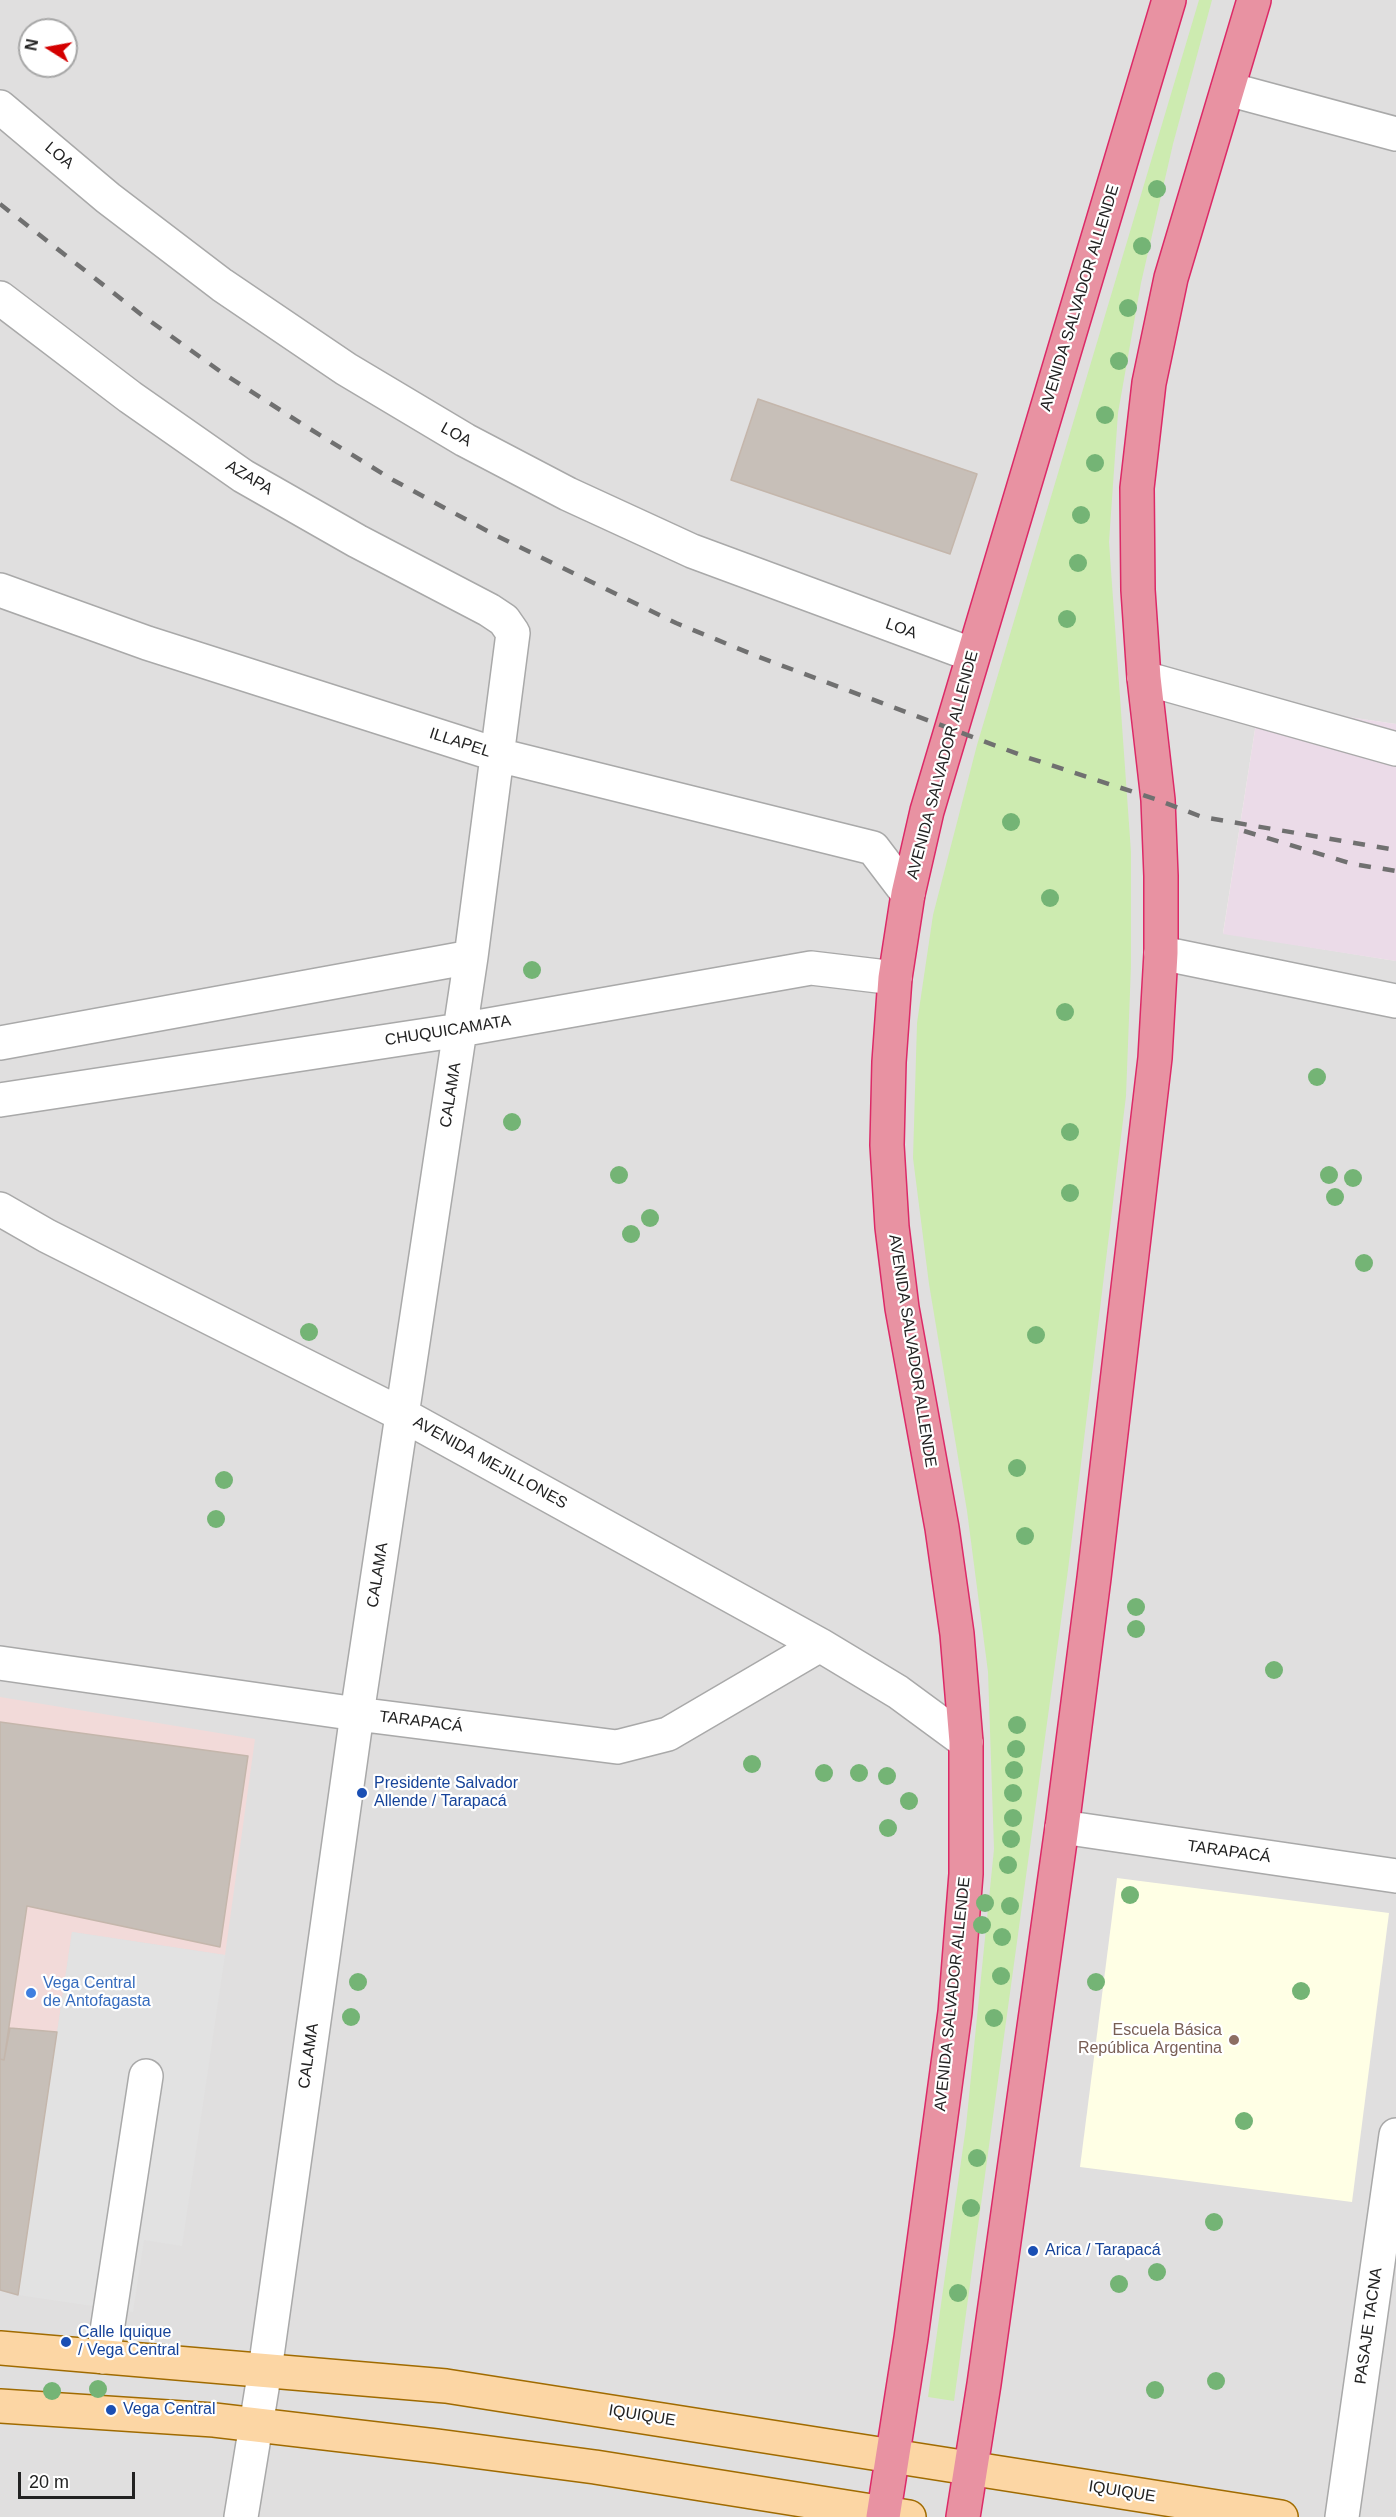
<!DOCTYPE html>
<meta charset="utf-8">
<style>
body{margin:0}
#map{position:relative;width:1396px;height:2517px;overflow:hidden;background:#f2efe9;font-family:Arial,sans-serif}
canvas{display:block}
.north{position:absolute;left:18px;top:18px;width:60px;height:60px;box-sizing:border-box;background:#fff;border:2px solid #a7a7a7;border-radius:50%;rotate:281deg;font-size:16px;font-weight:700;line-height:24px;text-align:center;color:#222}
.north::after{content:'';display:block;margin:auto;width:21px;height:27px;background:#d40000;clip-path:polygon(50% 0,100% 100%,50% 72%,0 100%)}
.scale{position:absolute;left:18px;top:2472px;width:117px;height:27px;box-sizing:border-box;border:3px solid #222;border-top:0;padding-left:8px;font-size:18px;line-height:21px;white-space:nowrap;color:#222;-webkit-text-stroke:4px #fff;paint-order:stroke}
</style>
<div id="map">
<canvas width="1396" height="2517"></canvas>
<div class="north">N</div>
<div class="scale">20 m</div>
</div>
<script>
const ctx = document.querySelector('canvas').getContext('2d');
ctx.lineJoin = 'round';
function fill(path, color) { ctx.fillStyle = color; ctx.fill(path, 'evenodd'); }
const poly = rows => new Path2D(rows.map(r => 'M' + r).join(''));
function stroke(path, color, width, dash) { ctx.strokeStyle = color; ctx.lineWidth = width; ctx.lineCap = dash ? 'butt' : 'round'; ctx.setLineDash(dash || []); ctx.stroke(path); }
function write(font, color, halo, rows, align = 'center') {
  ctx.font = font + ' Arial,sans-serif'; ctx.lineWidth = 4.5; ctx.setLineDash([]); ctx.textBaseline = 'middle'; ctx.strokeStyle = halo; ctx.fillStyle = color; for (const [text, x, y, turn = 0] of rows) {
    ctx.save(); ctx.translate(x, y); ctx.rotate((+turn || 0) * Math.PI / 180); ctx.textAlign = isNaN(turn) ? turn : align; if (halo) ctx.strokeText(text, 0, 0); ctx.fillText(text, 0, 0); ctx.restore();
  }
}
fill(poly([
 [0,0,1396,0,1396,724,1259,704,1223,933,1396,961,1396,2517,0,2517],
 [30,30,66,30,66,66,30,66]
]), '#e0dfdf');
fill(poly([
 [0,1697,255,1739,225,1955,72,1932,18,2295,0,2290]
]), '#f2dad9');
fill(poly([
 [1259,704,1396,724,1396,961,1223,934]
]), '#ebdbe8');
fill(poly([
 [1117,1878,1389,1913,1352,2202,1080,2167]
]), '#ffffe5');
fill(poly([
 [1199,0,1212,0,1173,144,1141,283,1118,413,1109,542,1131,852,1131,966,1126,1096,1068,1570,954,2401,928,2397,966,2126,994,1849,988,1672,967,1511,929,1284,913,1158,917,1023,933,915,977,745]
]), '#cdebb0');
fill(poly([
 [72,1932,225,1955,182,2246,144,2240,133,2312,18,2295]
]), '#e2e2e2');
const building = poly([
 [758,399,977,474,950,554,731,480,758,399],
 [0,1722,248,1756,220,1947,27,1906,4,2060,0,2059,0,1722],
 [10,2028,57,2032,18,2295,0,2290,0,2059,4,2060,10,2028]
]);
fill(building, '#c7bfb8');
stroke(building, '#c4b6ab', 1.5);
const minor = poly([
 [1228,89,1396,134],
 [0,107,108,198,222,285,346,369,465,440,568,494,692,551,973,655],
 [0,298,130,397,243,476,357,541,489,610,504,620,513,633,471,957,357,1714,265,2370,241,2517],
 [0,590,147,643,498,755,873,848,908,894],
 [1144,678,1396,749],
 [1161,953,1396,1001],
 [0,1043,471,957],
 [0,1100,460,1030,811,968,895,978],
 [0,1209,47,1236,403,1415,820,1645,898,1692,966,1742],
 [0,1663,357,1714,617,1747,668,1734,820,1645],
 [1062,1827,1396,1876],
 [103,2357,146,2076],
 [1342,2517,1396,2135]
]);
const major = poly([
 [0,2348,446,2386,1281,2517],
 [0,2406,214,2420,436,2446,595,2467,909,2517]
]);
const highway = poly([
 [883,2517,911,2338,955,2012,966,1874,966,1742,957,1634,942,1528,902,1308,892,1227,887,1145,889,1062,895,978,908,894,927,811,1169,0],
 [963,2517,984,2384,1062,1827,1094,1578,1155,1058,1161,953,1161,876,1158,800,1144,678,1138,590,1137,488,1149,383,1171,278,1254,0]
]);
stroke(minor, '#a9a9a9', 36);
stroke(major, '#a06b00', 36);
stroke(highway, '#dc2a67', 36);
stroke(minor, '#fff', 33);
stroke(major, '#fcd6a4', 33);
stroke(highway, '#e892a2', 33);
stroke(poly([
 [0,204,143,316,221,372,302,424,393,480,491,533,676,623,759,657,1026,757,1158,800,1202,817,1396,850],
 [1244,831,1353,864,1396,871]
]), '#707070', 4.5, [12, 12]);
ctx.fillStyle = '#74b475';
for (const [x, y] of [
 [1157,189],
 [1142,246],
 [1128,308],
 [1119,361],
 [1105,415],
 [1095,463],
 [1081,515],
 [1078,563],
 [1067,619],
 [1011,822],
 [1050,898],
 [532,970],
 [1065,1012],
 [1317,1077],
 [512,1122],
 [1070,1132],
 [619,1175],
 [1329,1175],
 [1353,1178],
 [1070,1193],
 [1335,1197],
 [650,1218],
 [631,1234],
 [1364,1263],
 [309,1332],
 [1036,1335],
 [1017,1468],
 [224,1480],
 [216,1519],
 [1025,1536],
 [1136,1607],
 [1136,1629],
 [1274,1670],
 [1017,1725],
 [1016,1749],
 [752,1764],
 [1014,1770],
 [824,1773],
 [859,1773],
 [887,1776],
 [1013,1793],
 [909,1801],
 [1013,1818],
 [888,1828],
 [1011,1839],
 [1008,1865],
 [1130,1895],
 [985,1903],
 [1010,1906],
 [982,1925],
 [1002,1937],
 [1001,1976],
 [358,1982],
 [1096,1982],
 [1301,1991],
 [351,2017],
 [994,2018],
 [1244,2121],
 [977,2158],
 [971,2208],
 [1214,2222],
 [1157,2272],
 [1119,2284],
 [958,2293],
 [1216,2381],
 [98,2389],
 [1155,2390],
 [52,2391]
]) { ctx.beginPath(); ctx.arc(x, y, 9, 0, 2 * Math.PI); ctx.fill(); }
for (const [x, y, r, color] of [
 [362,1793,6,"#1a4fb4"],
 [31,1993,6,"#3f7fe0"],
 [1234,2040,6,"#8d6e63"],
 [1033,2251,6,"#1a4fb4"],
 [66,2342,6,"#1a4fb4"],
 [111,2410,6,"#1a4fb4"]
]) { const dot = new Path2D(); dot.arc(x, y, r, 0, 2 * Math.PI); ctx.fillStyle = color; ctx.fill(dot); stroke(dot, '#fff', 2); }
write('16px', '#222', '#fff', [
 ["LOA",59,156,40],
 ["AVENIDA SALVADOR ALLENDE",1080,298,-73],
 ["LOA",456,435,29],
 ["AZAPA",249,478,31],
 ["LOA",901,629,20],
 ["ILLAPEL",460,743,18],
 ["AVENIDA SALVADOR ALLENDE",943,765,-75],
 ["CHUQUICAMATA",448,1031,-9],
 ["CALAMA",451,1095,-81],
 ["AVENIDA SALVADOR ALLENDE",912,1351,81],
 ["AVENIDA MEJILLONES",490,1463,29],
 ["CALAMA",378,1575,-81],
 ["TARAPACÁ",421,1722,7],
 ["TARAPACÁ",1229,1852,8],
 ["AVENIDA SALVADOR ALLENDE",953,1994,-84],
 ["CALAMA",309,2056,-82],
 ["PASAJE TACNA",1369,2326,-82],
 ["IQUIQUE",642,2416,9],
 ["IQUIQUE",1122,2492,9]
]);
write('16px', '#164399', '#fff', [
 ["Presidente Salvador",374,1784],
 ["Allende / Tarapacá",374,1802],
 ["Arica / Tarapacá",1045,2251],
 ["Calle Iquique",78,2333],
 ["/ Vega Central",78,2351],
 ["Vega Central",123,2410]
], 'left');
write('16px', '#366cbe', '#fff', [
 ["Vega Central",43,1984],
 ["de Antofagasta",43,2002]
], 'left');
write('16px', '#785e54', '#fff', [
 ["Escuela Básica",1222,2031],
 ["República Argentina",1222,2049]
], 'right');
</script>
